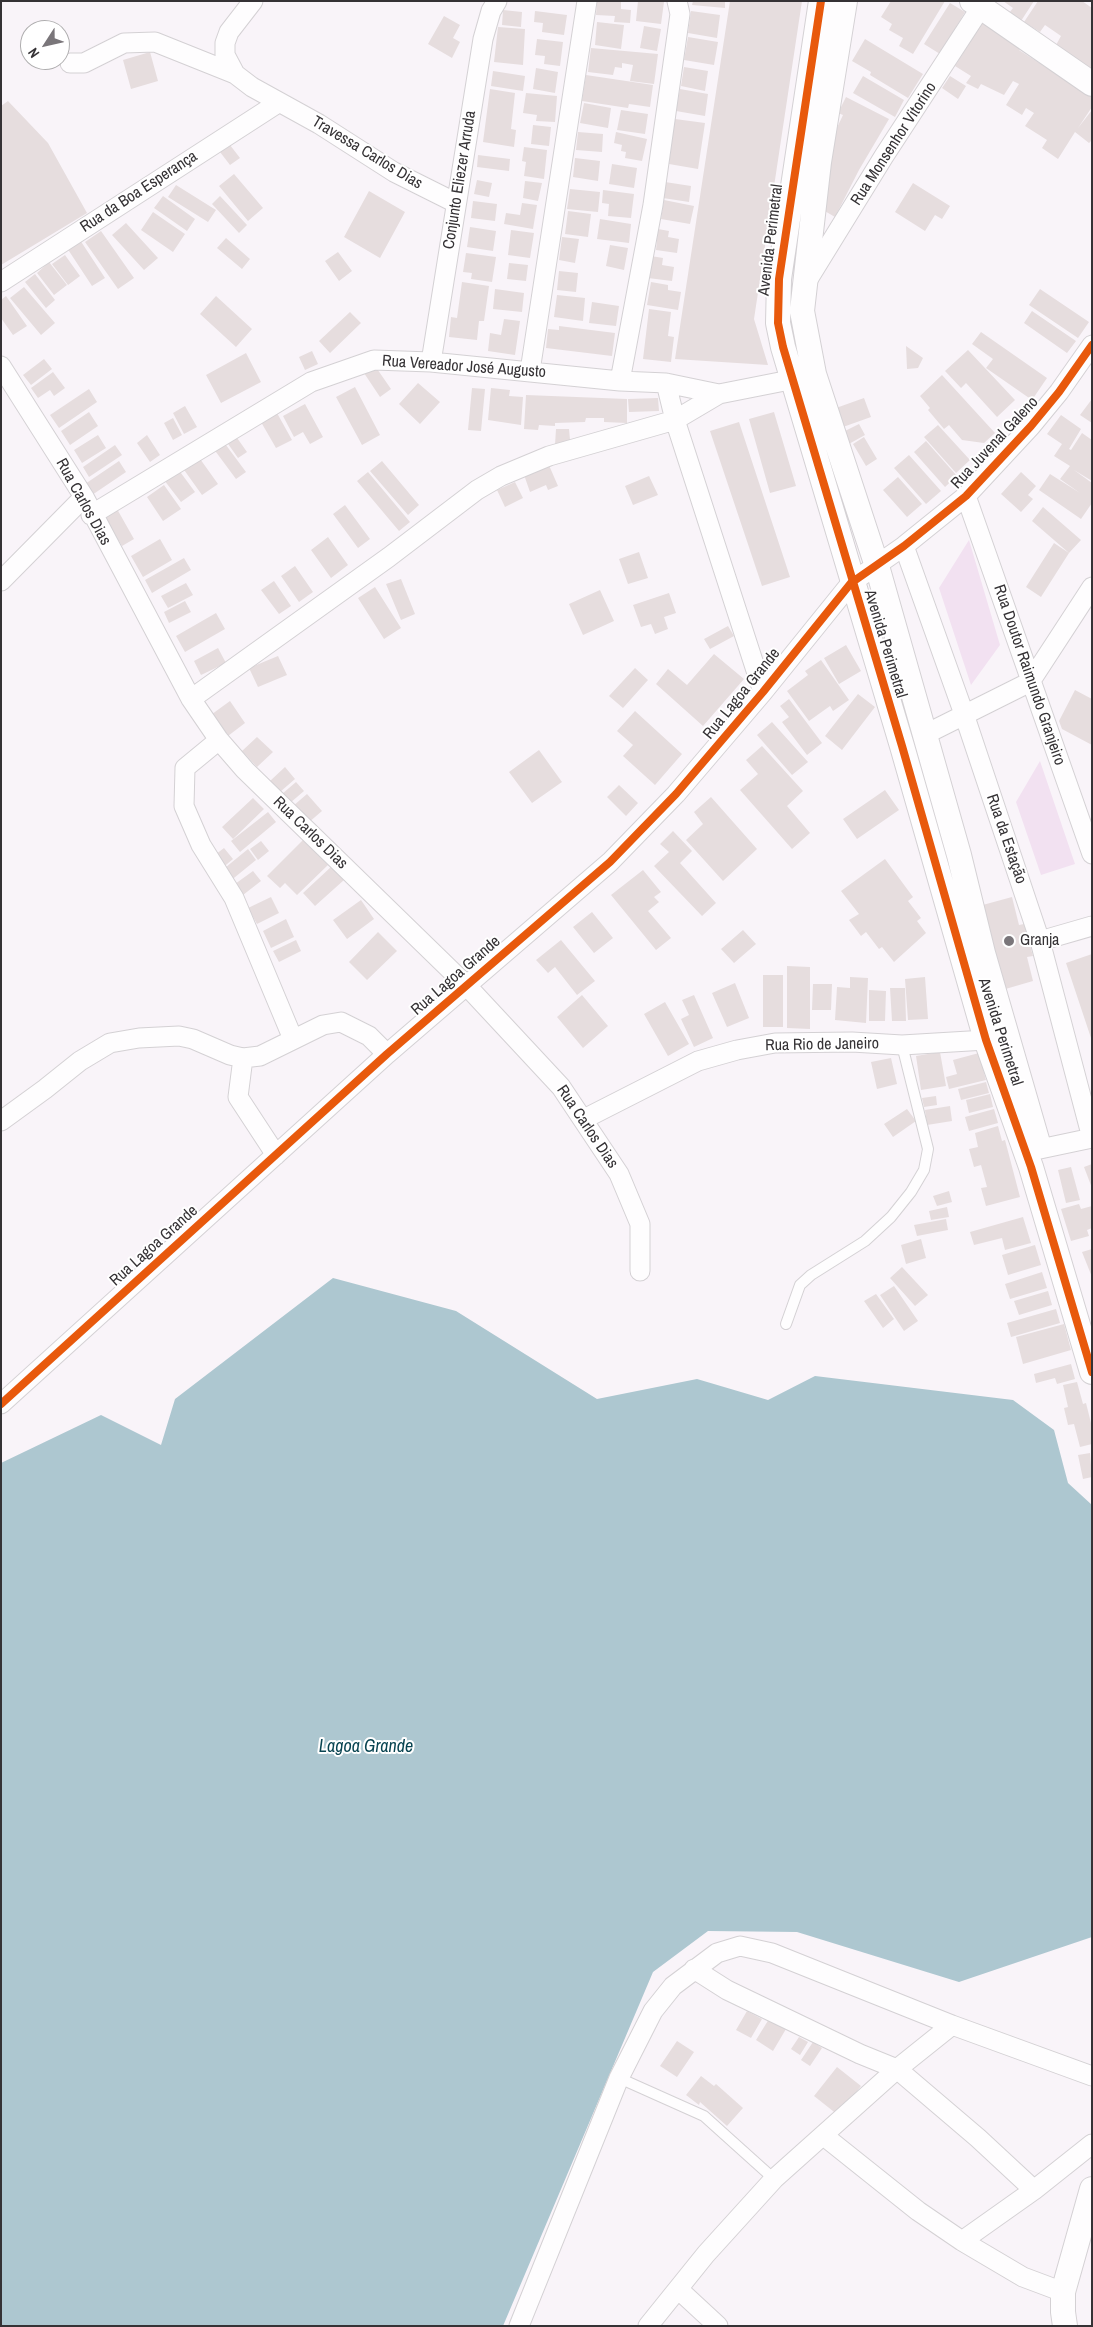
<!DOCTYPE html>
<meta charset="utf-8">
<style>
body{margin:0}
#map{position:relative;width:1093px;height:2327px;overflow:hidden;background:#f9f4f9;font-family:"Archivo Narrow",sans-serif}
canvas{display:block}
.frame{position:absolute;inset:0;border:2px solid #353235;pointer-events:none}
.north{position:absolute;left:20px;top:20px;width:50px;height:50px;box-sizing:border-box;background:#fff;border:1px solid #aeadae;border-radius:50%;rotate:235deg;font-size:14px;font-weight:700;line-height:20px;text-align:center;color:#353235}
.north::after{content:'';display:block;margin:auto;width:18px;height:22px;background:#7a767a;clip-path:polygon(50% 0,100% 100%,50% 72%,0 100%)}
</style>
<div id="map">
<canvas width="1093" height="2327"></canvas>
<div class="frame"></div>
<div class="north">N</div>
</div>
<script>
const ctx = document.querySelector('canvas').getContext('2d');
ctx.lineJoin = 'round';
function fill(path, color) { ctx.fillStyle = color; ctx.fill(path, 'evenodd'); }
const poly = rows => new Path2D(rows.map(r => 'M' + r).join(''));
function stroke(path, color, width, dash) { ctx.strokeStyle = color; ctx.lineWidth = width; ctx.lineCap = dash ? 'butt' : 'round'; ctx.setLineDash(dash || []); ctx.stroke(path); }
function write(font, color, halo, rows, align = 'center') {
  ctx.font = font + ' "Archivo Narrow",sans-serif'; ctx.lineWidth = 4; ctx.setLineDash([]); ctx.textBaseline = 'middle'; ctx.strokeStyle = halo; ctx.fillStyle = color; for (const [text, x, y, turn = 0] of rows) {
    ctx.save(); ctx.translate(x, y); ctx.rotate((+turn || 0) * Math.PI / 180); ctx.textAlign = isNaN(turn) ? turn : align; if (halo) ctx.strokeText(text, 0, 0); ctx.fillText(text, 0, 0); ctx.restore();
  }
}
fill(poly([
 [969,540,1000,645,971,685,939,588],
 [1040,761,1075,864,1041,875,1016,802]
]), '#f2e1f1');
fill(poly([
 [333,1278,456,1311,597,1399,697,1379,768,1400,815,1376,1013,1400,1054,1430,1068,1483,1092,1505,1092,1937,959,1982,797,1932,708,1931,653,1972,503,2326,1,2326,1,1463,101,1415,161,1445,175,1399]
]), '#adc7d0');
fill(poly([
 [597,1,621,1,621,9,631,10,630,23,614,22,615,16,596,15],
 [638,1,664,2,661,24,636,21],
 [693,1,725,1,725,8,692,5],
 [730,1,802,1,754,319,768,365,675,359],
 [891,1,945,1,913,54,899,46,903,38,889,30,892,24,881,17],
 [1003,1,1034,1,1021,21,1009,13,1013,8],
 [1038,1,1082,1,1092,8,1092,69,1056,45,1061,36,1045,25,1040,32,1024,22],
 [950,3,965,12,940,54,924,44],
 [503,10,522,12,521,27,502,25],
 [535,11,567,15,564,35,542,32,543,23,534,22],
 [691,11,720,15,717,38,688,33],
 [444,16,460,25,453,38,460,42,452,58,428,44],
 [597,22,624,25,621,49,595,45],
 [982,23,1021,48,1019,50,1092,97,1092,107,1078,128,1092,110,1092,140,1089,143,1075,132,1058,159,1042,148,1047,140,1025,126,1034,113,1026,108,1022,115,1006,105,1019,84,1013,81,1004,95,981,84,978,89,966,83,971,76,955,66],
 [644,26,661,29,657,51,640,48],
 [498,27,525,29,523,65,494,62],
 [688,37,718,42,714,65,684,60],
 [537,39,563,42,560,66,544,64,545,56,535,55],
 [865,39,923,74,908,98,870,75,871,72,852,61],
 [591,48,658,54,654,84,630,81,633,65,622,63,622,68,615,67,613,75,588,72],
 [150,52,158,81,131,89,123,60],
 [684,67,708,71,705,91,681,86],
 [536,68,558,72,555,93,533,89],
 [493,71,525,76,523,91,491,86],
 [586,75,653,85,650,107,629,104,628,108,582,101],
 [863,76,904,100,895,117,853,93],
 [950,76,966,86,958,99,942,88],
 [490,89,515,93,511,129,516,130,514,147,483,142],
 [680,89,708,94,705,116,676,111],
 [526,93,557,96,555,122,536,121,537,115,523,113],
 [846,97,889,119,859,170,835,217,823,210,835,132,843,115,838,113],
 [8,101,48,143,87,213,1,265,1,106],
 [584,103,611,108,608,128,580,123],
 [621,110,648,114,645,134,617,130],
 [675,119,705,123,698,169,669,164],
 [533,125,551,127,549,146,531,144],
 [578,132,603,134,602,152,576,150],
 [616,132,647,139,642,161,625,158,626,152,621,151,622,145,614,143],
 [230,145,240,158,230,165,220,152],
 [524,147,547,150,544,179,524,176,526,162,522,161],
 [478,155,510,159,509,171,477,167],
 [575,158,600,161,598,181,573,177],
 [612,164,637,168,634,188,609,184],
 [234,174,263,208,248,221,219,186],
 [477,180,492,183,489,197,474,194],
 [525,181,542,183,538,201,523,198],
 [665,182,691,186,689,202,663,198],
 [913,183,950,206,942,219,935,215,925,231,895,212],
 [176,185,216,210,208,222,168,197],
 [570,189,600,192,598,212,567,209],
 [603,190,634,194,631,218,608,216,609,204,602,203],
 [369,191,405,212,380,258,344,237],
 [163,196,195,219,187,231,154,208],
 [220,196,247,225,239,233,212,204],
 [664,200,694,206,690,224,661,219],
 [473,201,497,204,495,221,471,218],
 [522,203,537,205,533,229,504,224,506,213,520,215],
 [568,211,591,214,588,237,565,234],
 [153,212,185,234,173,252,141,230],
 [600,219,631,224,629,243,597,239],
 [126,223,158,258,144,270,112,235],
 [470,227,496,231,493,251,467,247],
 [658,229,669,231,668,237,679,239,677,253,656,250],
 [511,230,534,233,530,258,508,255],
 [101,231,134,278,118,289,85,242],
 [562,237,579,239,575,263,559,260],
 [226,238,250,259,242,269,217,248],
 [80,240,105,278,92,286,67,248],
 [610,245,628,248,624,270,606,266],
 [338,252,352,271,339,281,325,261],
 [466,253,496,257,492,282,471,279,472,273,463,272],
 [65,255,80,276,68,285,52,264],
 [651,256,663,258,662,265,674,267,672,281,648,278],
 [49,262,67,285,54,295,37,273],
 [509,263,528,265,526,281,507,279],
 [559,271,578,273,576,292,557,290],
 [35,274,55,300,46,308,25,282],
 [462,282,489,286,484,321,479,321,477,340,449,337,451,317,457,318],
 [651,282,668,285,668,290,681,292,678,310,647,305],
 [24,287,55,323,41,335,10,298],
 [495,289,524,293,522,312,493,309],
 [1040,289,1089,322,1078,338,1029,305],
 [557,295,585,298,583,321,554,317],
 [6,296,27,326,13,335,1,318,1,300],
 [216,296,252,329,236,347,200,314],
 [592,302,619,306,616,326,589,323],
 [649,309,671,312,668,336,674,337,671,362,643,359],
 [1032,311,1076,341,1067,353,1024,323],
 [350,312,361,323,330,353,319,341],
 [504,319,520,321,515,355,488,351,490,333,501,335],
 [559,326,615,333,612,356,546,348,548,329,559,330],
 [981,332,1047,378,1032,400,986,368,993,359,972,344],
 [906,346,923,358,918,368,907,369],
 [968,350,1015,400,997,417,966,383,961,388,945,371],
 [312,351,318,364,305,370,299,357],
 [246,353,261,382,221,403,206,375],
 [44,359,52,369,31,385,23,375],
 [373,363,391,389,380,397,362,370],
 [53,372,65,388,54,396,50,390,38,398,31,388],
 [942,375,995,433,984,443,962,440,949,425,944,429,928,410,930,408,920,396],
 [418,383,440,402,420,424,399,404],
 [355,387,380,435,362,445,336,397],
 [472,388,485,389,481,431,468,430],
 [491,388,510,390,509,396,523,397,521,425,488,420],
 [89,389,97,402,59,428,50,415],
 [526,395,627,399,627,423,604,422,604,418,586,418,585,422,555,423,555,426,539,425,538,430,524,429],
 [658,398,659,411,629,412,628,399],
 [864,398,871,417,843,427,836,408],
 [1092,399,1092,423,1080,415],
 [305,404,323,437,310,444,303,432,294,437,283,416],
 [185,406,197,427,184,434,173,413],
 [89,412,98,426,70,445,61,431],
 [774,412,796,486,770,493,749,419],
 [277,413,292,440,276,448,261,422],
 [1061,415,1081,429,1069,449,1071,450,1082,433,1092,440,1092,481,1074,470,1092,483,1092,503,1081,519,1039,490,1050,474,1080,493,1060,479,1070,466,1054,456,1062,444,1047,434],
 [173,418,182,435,173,440,164,423],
 [739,422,790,577,762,586,710,431],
 [859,424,865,435,847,445,841,433],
 [938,425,970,460,956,473,924,437],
 [556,429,569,429,570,440,555,445],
 [98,435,106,448,82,463,74,450],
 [147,435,160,455,150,462,137,443],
 [235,435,247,452,238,458,226,441],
 [864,437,877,459,866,466,853,444],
 [223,441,246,472,236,479,213,448],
 [926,441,957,476,945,487,914,452],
 [115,445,122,455,89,477,83,467],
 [909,455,941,491,926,504,894,468],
 [198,456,218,484,202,495,182,467],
 [119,461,126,472,92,495,85,484],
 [382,461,419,505,408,515,370,471],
 [548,463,558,486,548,490,546,485,530,492,523,472],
 [178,469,195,492,181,502,164,480],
 [368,472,410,522,399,531,357,481],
 [1021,472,1036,486,1028,495,1033,499,1021,512,1001,494],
 [649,476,658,495,633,505,625,486],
 [898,477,922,504,907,517,883,490],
 [515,482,523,498,505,507,497,490],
 [164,485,181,509,163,521,147,497],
 [345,505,370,539,358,548,333,514],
 [1043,507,1081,540,1069,553,1032,521],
 [117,509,134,539,122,546,104,516],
 [328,537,348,565,331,578,311,550],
 [160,539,172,560,143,577,131,556],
 [1054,543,1069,553,1041,597,1026,587],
 [639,552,648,578,628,584,619,559],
 [184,558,191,570,152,593,145,580],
 [295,566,313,592,299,602,281,576],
 [401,579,415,614,401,620,386,584],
 [274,581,291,606,279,614,261,590],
 [186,583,193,595,168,608,161,596],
 [375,587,401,628,384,639,358,598],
 [600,590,614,621,583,635,569,604],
 [669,593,676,613,664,617,668,629,655,634,651,624,641,627,633,605],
 [185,601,191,612,169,623,164,612],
 [216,613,225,629,185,652,176,636],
 [728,626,734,636,710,649,704,639],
 [846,645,861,671,839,684,824,658],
 [218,648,226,663,201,675,194,661],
 [714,654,744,679,703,726,656,684,668,669,687,685],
 [278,656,287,675,258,687,249,668],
 [821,660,849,700,833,711,830,706,809,721,787,691,808,675,805,671],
 [635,668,648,680,623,708,609,696],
 [1075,690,1092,699,1092,745,1062,729,1059,721],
 [858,694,875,707,842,750,825,736],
 [789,699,822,743,807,755,782,722,789,717,780,706],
 [230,701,245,723,224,739,208,717],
 [635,711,682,754,655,785,623,756,633,745,617,731],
 [772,722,808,762,792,775,757,735],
 [257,737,273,752,257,767,242,751],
 [762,746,803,791,787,806,810,833,792,849,740,790,758,774,746,760],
 [539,750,562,782,532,803,509,772],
 [285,767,295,779,280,792,270,781],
 [296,782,304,791,290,803,282,794],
 [619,785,638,803,626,816,607,797],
 [885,790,899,810,857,839,843,819],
 [307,794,322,811,308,823,293,806],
 [711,797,757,849,723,881,686,840,703,824,694,812],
 [253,798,264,809,233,839,222,827],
 [268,812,276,822,240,852,231,841],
 [673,831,692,851,680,863,716,903,702,916,654,866,669,852,660,844],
 [303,840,328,865,297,895,285,883,280,888,267,876],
 [261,841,269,851,258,860,250,849],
 [224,848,233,859,220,870,211,858],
 [248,849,256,860,229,882,220,872],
 [885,859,913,897,908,901,921,918,917,921,926,933,894,962,882,947,879,949,866,932,861,936,849,920,859,914,841,891],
 [332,866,344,880,315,906,303,893],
 [643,870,661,892,654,897,659,902,648,911,671,938,656,950,611,895],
 [253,871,261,881,243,895,235,884],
 [271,897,279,913,257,924,248,908],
 [1012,897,1019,925,1024,924,1033,956,1027,957,1033,981,1002,990,979,906],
 [361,900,374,919,347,939,333,920],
 [592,912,613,938,594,953,573,927],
 [286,919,294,937,271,948,263,931],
 [743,930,756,944,734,963,721,949],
 [378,932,397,951,367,980,349,962],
 [296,940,301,951,279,962,273,951],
 [561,940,595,981,577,995,555,967,548,973,536,960],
 [1092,954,1092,1038,1091,1038,1066,963],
 [787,966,810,967,810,1029,787,1028],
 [763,975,783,975,783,1027,763,1027],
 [850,977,868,978,866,1023,835,1020,837,987,850,988],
 [925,977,928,1019,908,1020,905,979],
 [735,983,749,1018,727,1027,712,993],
 [813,984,832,984,831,1010,812,1010],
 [890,988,905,988,906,1021,892,1021],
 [869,990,886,991,885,1021,869,1021],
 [582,995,608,1026,583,1048,557,1017],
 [694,995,713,1038,694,1047,681,1019,689,1015,682,1000],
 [665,1002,689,1044,668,1056,644,1014],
 [940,1052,946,1086,921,1090,916,1056],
 [979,1053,986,1080,949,1089,946,1077,957,1074,953,1060],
 [891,1058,897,1084,877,1089,871,1062],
 [986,1082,989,1093,961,1100,958,1089],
 [990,1094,993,1107,969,1113,966,1100],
 [936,1096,937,1105,924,1107,922,1098],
 [950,1106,952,1121,927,1125,925,1110],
 [907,1109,916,1121,893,1137,884,1124],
 [994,1109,998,1123,969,1131,965,1117],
 [998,1126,1002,1141,1005,1140,1020,1197,986,1206,981,1188,987,1187,981,1165,974,1167,969,1149,978,1147,975,1133],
 [1092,1164,1092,1188,1084,1167],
 [1071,1167,1080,1200,1066,1203,1058,1170],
 [949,1191,952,1202,937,1206,933,1196],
 [1079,1204,1081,1209,1092,1206,1092,1228,1087,1230,1089,1236,1071,1241,1061,1209],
 [947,1207,949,1217,931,1220,929,1211],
 [1023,1217,1031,1243,1005,1250,1002,1238,974,1245,970,1232],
 [946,1219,948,1230,917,1236,914,1225],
 [921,1239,926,1258,906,1264,901,1245],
 [1035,1245,1041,1265,1008,1275,1002,1255],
 [1092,1249,1092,1277,1082,1252],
 [902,1267,928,1295,915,1306,890,1278],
 [1042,1272,1047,1288,1010,1299,1005,1284],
 [894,1286,918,1321,904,1331,880,1295],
 [1048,1291,1052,1305,1019,1315,1014,1301],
 [876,1294,894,1319,883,1328,864,1301],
 [1056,1309,1060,1323,1011,1337,1007,1323],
 [1064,1324,1071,1350,1023,1364,1016,1337],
 [1071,1364,1075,1379,1057,1384,1055,1378,1036,1383,1034,1374],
 [1077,1382,1083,1404,1086,1403,1092,1427,1092,1444,1080,1447,1074,1424,1068,1425,1064,1408,1068,1407,1063,1385],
 [1090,1453,1092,1477,1083,1479,1078,1455],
 [747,2011,762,2019,751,2038,736,2030],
 [769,2019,786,2029,773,2051,756,2040],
 [799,2037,808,2042,800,2055,791,2049],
 [677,2041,694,2052,677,2077,660,2066],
 [813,2042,822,2048,810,2066,801,2060],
 [837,2067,861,2086,838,2115,814,2096],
 [701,2076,714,2086,716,2084,743,2108,727,2126,700,2102,699,2105,686,2095]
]), '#e6ddde');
const service = poly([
 [786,1324,800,1285,811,1275,865,1241,891,1217,911,1192,924,1170,928,1149,902,1045],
 [619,2078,704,2116,774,2179]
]);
const minor = poly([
 [253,1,229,32,225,43,225,55,235,74,252,87,319,124,394,172,456,203],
 [70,63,84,63,124,43,155,42,235,74],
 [807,281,884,156,985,1],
 [1,282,278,103],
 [431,362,483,39,491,11,497,1],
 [1,366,84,497,191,699,219,740,245,770,466,985,561,1087,619,1174,640,1224,640,1271],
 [530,371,587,1],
 [620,381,653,205,680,14,677,1],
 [666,383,675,420,763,692],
 [966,496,1092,854],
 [91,515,311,382,374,360,431,362,620,381,666,383,719,394,805,377],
 [904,546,964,714,1040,941,1092,1138],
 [1,581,84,497],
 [191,699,389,557,477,490,501,476,549,456,675,420,719,394],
 [926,734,1030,682,1092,587],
 [219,740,185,768,184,806,201,845,234,898,293,1039],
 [1040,941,1092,926],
 [243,1058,238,1097,276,1155],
 [584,1119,698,1061,737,1050,775,1043,852,1042,902,1045,986,1040],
 [1,1121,45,1089,80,1061,110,1043,139,1038,179,1036,193,1039,230,1055,243,1058,260,1056,323,1025,341,1022,369,1036,387,1054],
 [1040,1149,1092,1138],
 [1,1404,387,1054,610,862,676,794,763,692,851,583,904,546,966,496,1031,426,1059,392,1092,345],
 [694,1969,727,1990,860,2054,897,2069,978,2138,1034,2190],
 [824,2136,918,2211,962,2241,1023,2277,1063,2292],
 [962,2241,1034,2190,1092,2144],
 [678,2289,718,2326],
 [519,2326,619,2078,653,2011,673,1986,717,1953,740,1946,772,1953,952,2025,1092,2076],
 [648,2326,706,2254,774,2179,897,2069,952,2025]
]);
const tertiary = poly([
 [821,1,779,279,778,323,783,347,902,746,986,1040,1031,1167,1092,1372],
 [845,1,819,162,802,311,814,374,877,566,959,855,983,953,1038,1143],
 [972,1,1092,84],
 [1065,2326,1063,2312,1063,2292,1092,2189]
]);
stroke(service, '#d4d1d4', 12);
stroke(minor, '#d4d1d4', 21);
stroke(tertiary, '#d4d1d4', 26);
stroke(service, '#fefdfe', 10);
stroke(minor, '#fefdfe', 19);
stroke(tertiary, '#fefdfe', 24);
stroke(poly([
 [821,1,779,279,778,323,783,347,902,746,986,1040,1031,1167,1092,1372],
 [1,1404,387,1054,610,862,676,794,763,692,851,583,904,546,966,496,1031,426,1059,392,1092,345]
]), '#e8590c', 8);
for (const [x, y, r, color] of [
 [1009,941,6,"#7a767a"]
]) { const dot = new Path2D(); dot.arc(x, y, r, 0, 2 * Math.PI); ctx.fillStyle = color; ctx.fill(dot); stroke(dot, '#fff', 2); }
write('16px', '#353235', '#fff', [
 ["Rua Monsenhor Vitorino",894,144,-57],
 ["Travessa Carlos Dias",367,153,31],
 ["Conjunto Eliezer Arruda",460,180,-81],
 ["Rua da Boa Esperança",139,192,-33],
 ["Avenida Perimetral",771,240,-83],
 ["Rua Vereador José Augusto",464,367,4],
 ["Rua Juvenal Galeno",995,443,-47],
 ["Rua Carlos Dias",83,502,61],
 ["Avenida Perimetral",885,644,73],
 ["Rua Doutor Raimundo Granjeiro",1029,675,71],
 ["Rua Lagoa Grande",742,694,-51],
 ["Rua Carlos Dias",310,833,44],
 ["Rua da Estação",1006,839,71],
 ["Rua Lagoa Grande",456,976,-41],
 ["Avenida Perimetral",1000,1032,72],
 ["Rua Rio de Janeiro",822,1045,-1],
 ["Rua Carlos Dias",587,1127,56],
 ["Rua Lagoa Grande",154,1246,-42]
]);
write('16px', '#353235', '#fff', [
 ["Granja",1020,941]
], 'left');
write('italic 18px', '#084451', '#fff', [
 ["Lagoa Grande",366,1747]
]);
</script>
